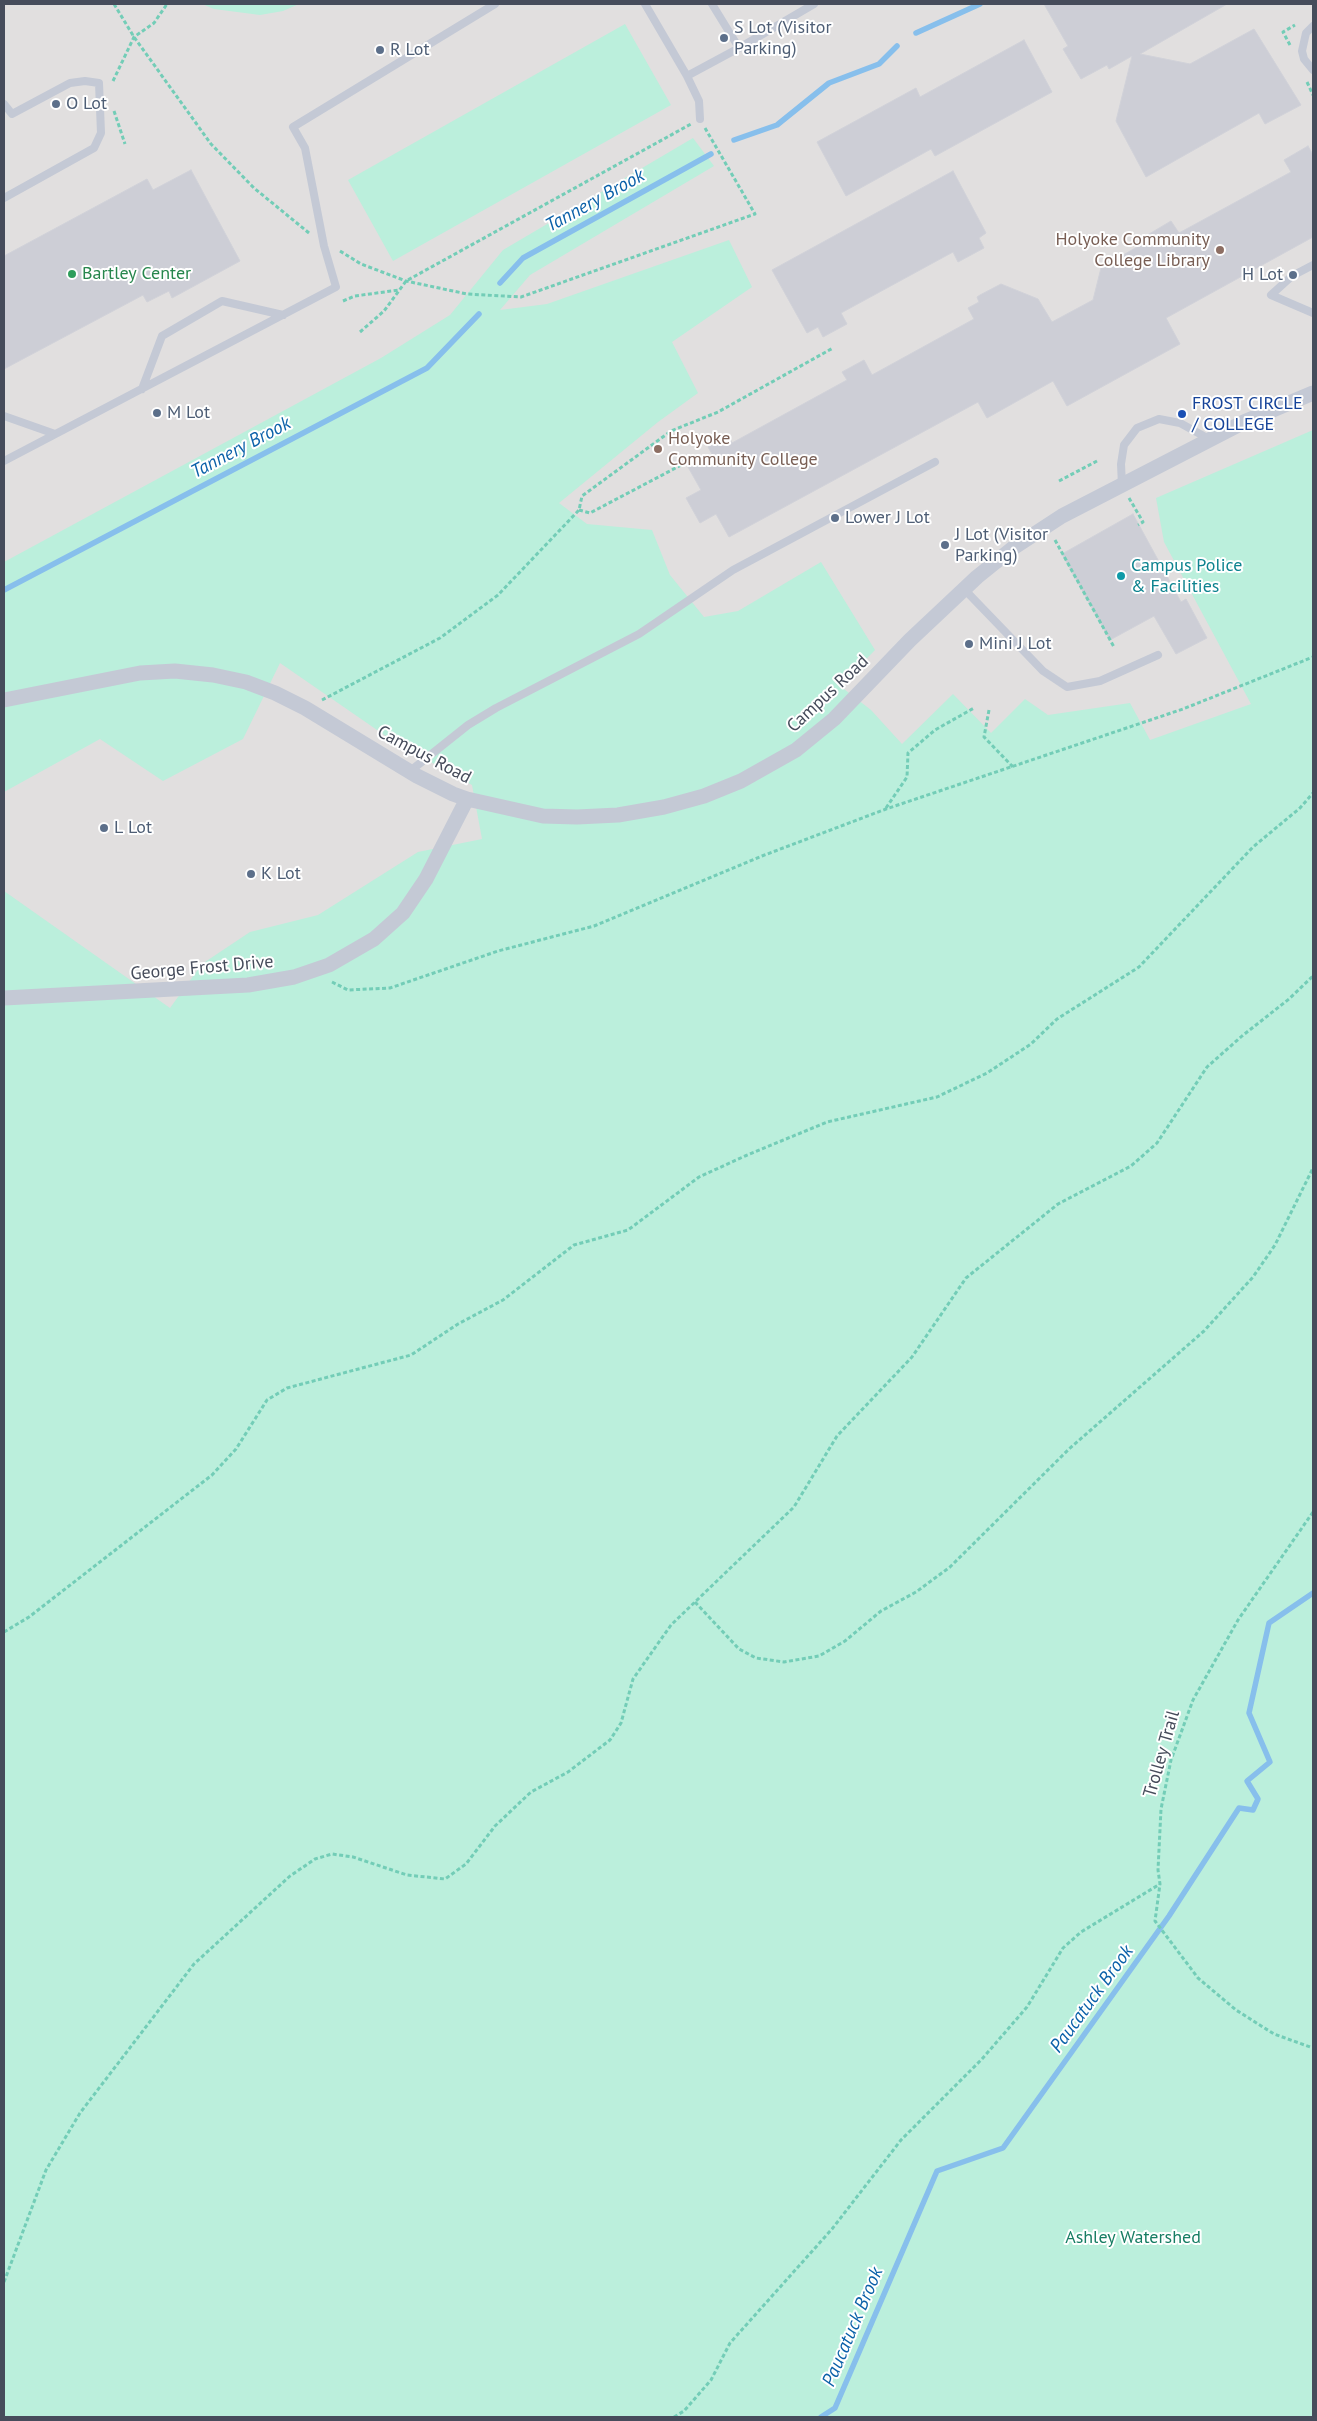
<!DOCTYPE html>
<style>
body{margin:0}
#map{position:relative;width:1317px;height:2421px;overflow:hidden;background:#f0eeed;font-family:"PT Sans",sans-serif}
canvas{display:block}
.frame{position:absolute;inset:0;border:5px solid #464c5b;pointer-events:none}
</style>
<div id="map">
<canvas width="1317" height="2421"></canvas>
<div class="frame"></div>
</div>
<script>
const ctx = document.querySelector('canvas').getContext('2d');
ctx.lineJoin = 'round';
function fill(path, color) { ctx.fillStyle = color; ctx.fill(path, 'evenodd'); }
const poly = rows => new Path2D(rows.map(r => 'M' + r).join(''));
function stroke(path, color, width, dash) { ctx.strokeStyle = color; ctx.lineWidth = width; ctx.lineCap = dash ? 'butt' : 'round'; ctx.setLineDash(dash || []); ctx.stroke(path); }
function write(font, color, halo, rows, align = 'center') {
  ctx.font = font + ' "PT Sans",sans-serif'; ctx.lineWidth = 4; ctx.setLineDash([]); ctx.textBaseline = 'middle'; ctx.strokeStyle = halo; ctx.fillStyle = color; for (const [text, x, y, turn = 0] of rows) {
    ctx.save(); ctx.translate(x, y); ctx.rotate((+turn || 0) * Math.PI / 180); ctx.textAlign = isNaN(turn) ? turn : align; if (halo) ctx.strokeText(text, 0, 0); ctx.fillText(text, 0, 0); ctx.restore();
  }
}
fill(poly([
 [4,4,1313,4,1313,1318,1057,1633,4,893]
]), '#e1dfdf');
fill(poly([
 [202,4,299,4,283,11,260,15,214,9],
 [625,24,671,105,393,261,348,180],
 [693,138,714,166,530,275,500,310,547,304,729,240,752,287,672,342,698,393,658,422,559,503,587,524,652,530,670,575,704,617,738,611,821,562,875,650,840,686,871,710,902,744,953,694,991,733,1025,699,1048,715,1130,703,1150,740,1251,704,1164,542,1156,498,1313,430,1313,2417,4,2417,4,891,170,1008,202,964,250,932,318,915,418,852,482,839,472,785,393,741,280,663,243,739,163,781,100,739,4,792,4,562,381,358,450,315,503,250]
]), '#bbefdc');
stroke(poly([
 [916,33,980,4],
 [734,140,777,125,829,83,879,64,897,46],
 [500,283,523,258,711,154],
 [4,590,427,368,479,314],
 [821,2417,835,2408,937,2171,1003,2148,1169,1916,1239,1808,1253,1810,1258,1799,1247,1781,1270,1762,1249,1713,1269,1623,1313,1593]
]), '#87bfec', 5.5);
const building = poly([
 [1044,4,1227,4,1140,54,1190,64,1254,29,1301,105,1265,124,1259,113,1146,177,1116,121,1132,56,1109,69,1107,65,1081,79,1063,49,1068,46,1044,4],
 [1024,40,1052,92,935,156,931,149,846,196,817,142,916,88,920,97,1024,40],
 [1308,146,1313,155,1313,237,1166,318,1180,344,1067,406,1053,381,987,418,978,402,729,537,716,514,700,523,686,498,701,490,688,467,712,454,708,447,728,436,732,443,847,380,842,372,864,360,872,375,974,319,968,308,979,302,977,297,980,295,1001,284,1038,299,1052,322,1093,300,1101,268,1137,247,1134,243,1171,221,1179,233,1291,172,1284,160,1308,146],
 [191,170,240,261,172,298,169,291,147,302,143,295,4,369,4,256,147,179,153,190,191,170],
 [953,171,986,233,979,238,984,248,958,262,953,252,841,313,847,324,823,337,818,327,807,333,772,270,953,171],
 [1133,514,1181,602,1186,599,1207,638,1176,654,1154,616,1110,640,1062,554,1133,514]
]);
fill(building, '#cdced6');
stroke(building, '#d1d2d9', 1);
stroke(poly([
 [114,4,134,37,211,144,254,188,309,233],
 [1290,45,1283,32,1295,25],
 [113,81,134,37,154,23,167,4],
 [1307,82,1313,95],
 [114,111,125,144],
 [340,251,361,264,406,281,467,294,521,297,755,214,705,128],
 [343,301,355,296,399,290],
 [360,332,384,311,406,281,691,124],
 [1059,481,1097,461],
 [1129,498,1143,522,1138,525],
 [579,510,590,513,687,462],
 [1055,540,1114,647],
 [322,700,440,638,498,595,579,510,582,496,671,431,718,412,833,348],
 [989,710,984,737,1013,767],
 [886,808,907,777,908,753,935,730,974,708],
 [332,982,348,990,390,988,498,951,594,926,762,856,886,809,1183,709,1313,657],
 [1313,1512,1238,1620,1193,1700,1171,1760,1161,1809,1158,1870,1160,1884,1155,1921,1198,1978,1236,2010,1274,2034,1313,2048],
 [695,1602,739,1649,756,1658,784,1662,819,1656,845,1641,881,1611,916,1592,950,1567,1069,1449,1204,1331,1253,1277,1275,1245,1313,1168],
 [4,1632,29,1617,212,1475,236,1449,267,1400,287,1388,411,1355,458,1324,503,1300,574,1245,628,1230,699,1177,745,1156,827,1122,937,1097,987,1073,1031,1044,1057,1019,1139,967,1253,847,1300,808,1313,793],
 [4,2282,46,2170,80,2113,194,1964,290,1876,315,1859,332,1854,353,1857,407,1875,445,1879,466,1864,495,1826,531,1792,568,1772,610,1740,621,1723,633,1679,671,1625,794,1507,837,1436,912,1357,966,1278,1058,1204,1131,1166,1157,1143,1207,1067,1242,1036,1289,999,1313,976],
 [674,2417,684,2411,711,2380,730,2343,832,2229,901,2140,982,2059,1027,2007,1063,1948,1081,1932,1160,1884]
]), '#73cdb7', 3, [4, 2.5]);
stroke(poly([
 [645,4,687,76,699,101,700,119],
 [712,4,739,48,814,4],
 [1313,26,1306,33,1302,51,1304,59,1313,70],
 [687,76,739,48],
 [4,104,12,114,70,83,85,81,99,83,101,133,94,148,4,198],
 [1313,265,1292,276,1271,295,1313,313],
 [142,389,162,336,222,301,283,315],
 [4,416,55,434],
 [4,461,336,287,324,246,305,148,293,127,495,4],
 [1122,485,1121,464,1124,445,1137,428,1159,419,1180,423,1209,439],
 [964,589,1043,671,1067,687,1100,681,1158,655],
 [409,772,468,725,496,708,639,634,733,570,935,462]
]), '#c4c9d5', 8);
stroke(poly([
 [4,700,140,673,175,671,213,675,246,682,275,693,305,708,417,776,453,794,467,799,543,816,577,817,618,815,664,807,704,796,741,781,796,750,834,719,910,640,977,577,1013,548,1062,516,1244,422,1313,393],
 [4,998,248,985,294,977,329,965,374,939,403,913,426,879,467,799]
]), '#c4c9d5', 15);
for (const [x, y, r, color] of [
 [724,38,5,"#5c6f8a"],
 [380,50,5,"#5c6f8a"],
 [56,104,5,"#5c6f8a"],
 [1220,250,5,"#8d6e63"],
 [72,274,5,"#2e9e5b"],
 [1293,275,5,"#5c6f8a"],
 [157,413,5,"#5c6f8a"],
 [1182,414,5,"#1a4fb4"],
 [658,449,5,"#8d6e63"],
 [835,518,5,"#5c6f8a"],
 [945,545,5,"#5c6f8a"],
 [1121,576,5,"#0f9aa8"],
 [969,644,5,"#5c6f8a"],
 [104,828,5,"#5c6f8a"],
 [251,874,5,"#5c6f8a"]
]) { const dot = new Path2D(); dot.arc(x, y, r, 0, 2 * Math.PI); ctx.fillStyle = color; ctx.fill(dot); stroke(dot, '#fff', 2); }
write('18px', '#4e5e75', '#fff', [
 ["S Lot (Visitor",734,28],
 ["Parking)",734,49],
 ["R Lot",390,50],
 ["O Lot",66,104],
 ["H Lot",1283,275,"right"],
 ["M Lot",167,413],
 ["Lower J Lot",845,518],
 ["J Lot (Visitor",955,535],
 ["Parking)",955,556],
 ["Mini J Lot",979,644],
 ["L Lot",114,828],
 ["K Lot",261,874]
], 'left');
write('18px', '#785e54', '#fff', [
 ["Holyoke Community",1210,240],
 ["College Library",1210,261],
 ["Holyoke",668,439,"left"],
 ["Community College",668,460,"left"]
], 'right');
write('18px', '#27864d', '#fff', [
 ["Bartley Center",82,274]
], 'left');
write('18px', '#164399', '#fff', [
 ["FROST CIRCLE",1192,404],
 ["/ COLLEGE",1192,425]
], 'left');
write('18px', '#0d838f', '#fff', [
 ["Campus Police",1131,566],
 ["& Facilities",1131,587]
], 'left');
write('18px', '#464c5b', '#fff', [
 ["Campus Road",828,694,-43],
 ["Campus Road",424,755,28],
 ["George Frost Drive",202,968,-5],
 ["Trolley Trail",1162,1754,-74]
]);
write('18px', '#167d63', '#fff', [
 ["Ashley Watershed",1133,2238]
]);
write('italic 19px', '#0b61a9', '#fff', [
 ["Tannery Brook",595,201,-29],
 ["Tannery Brook",241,448,-28],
 ["Paucatuck Brook",1092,1999,-54],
 ["Paucatuck Brook",853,2327,-67]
]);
</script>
